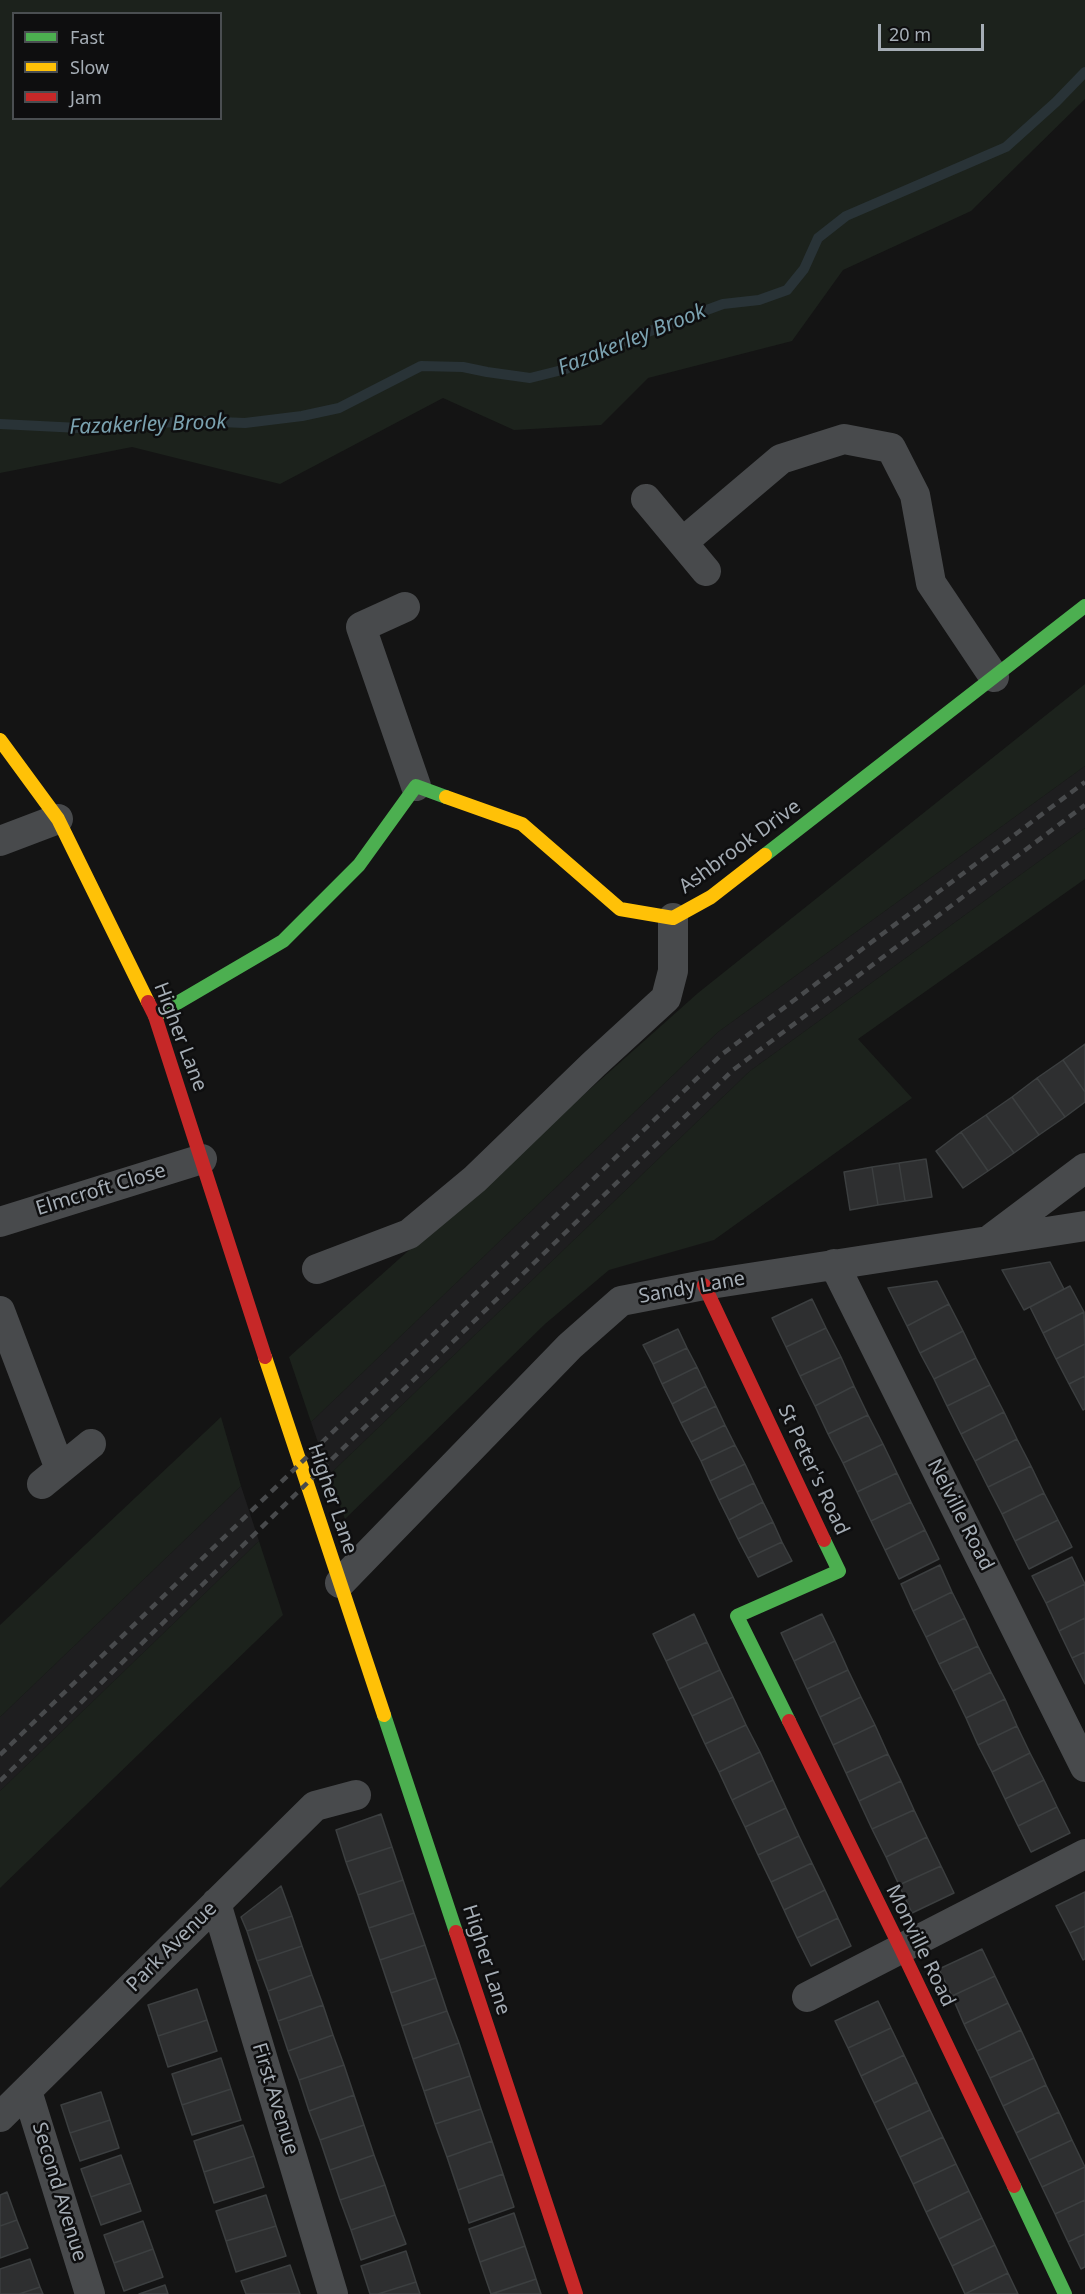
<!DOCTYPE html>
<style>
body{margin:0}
#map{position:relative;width:1085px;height:2294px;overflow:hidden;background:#141414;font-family:"Noto Sans",sans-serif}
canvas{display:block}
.legend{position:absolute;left:12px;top:12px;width:210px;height:108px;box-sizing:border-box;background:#0e0e0f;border:2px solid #4a4e51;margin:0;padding:8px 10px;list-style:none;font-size:18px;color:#a5adb5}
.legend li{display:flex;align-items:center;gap:12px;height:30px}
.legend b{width:30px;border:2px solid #4a4e51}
.scale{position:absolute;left:878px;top:24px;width:106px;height:27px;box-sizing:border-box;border:3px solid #a5adb5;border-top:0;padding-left:8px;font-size:18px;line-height:21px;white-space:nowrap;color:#a5adb5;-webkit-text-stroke:4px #0e0e0f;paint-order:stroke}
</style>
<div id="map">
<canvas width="1085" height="2294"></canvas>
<ul class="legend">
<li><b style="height:8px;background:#4caf50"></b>Fast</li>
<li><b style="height:8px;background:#ffc107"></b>Slow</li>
<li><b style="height:8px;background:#c62828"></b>Jam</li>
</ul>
<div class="scale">20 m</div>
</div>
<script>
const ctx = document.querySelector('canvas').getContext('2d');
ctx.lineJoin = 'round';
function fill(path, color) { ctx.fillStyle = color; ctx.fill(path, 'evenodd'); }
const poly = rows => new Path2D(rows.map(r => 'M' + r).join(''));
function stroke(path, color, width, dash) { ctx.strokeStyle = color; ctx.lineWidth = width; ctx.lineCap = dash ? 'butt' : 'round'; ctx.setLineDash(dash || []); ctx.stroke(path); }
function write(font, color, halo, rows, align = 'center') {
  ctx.font = font + ' "Noto Sans",sans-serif'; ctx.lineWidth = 5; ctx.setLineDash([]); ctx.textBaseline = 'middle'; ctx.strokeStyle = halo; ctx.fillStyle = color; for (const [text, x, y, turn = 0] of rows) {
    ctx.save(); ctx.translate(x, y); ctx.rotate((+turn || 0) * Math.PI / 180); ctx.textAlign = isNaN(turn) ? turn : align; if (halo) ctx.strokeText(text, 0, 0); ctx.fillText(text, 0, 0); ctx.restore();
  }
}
fill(poly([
 [1085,766,1085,828,750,1071,329,1475,311,1422,718,1032],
 [241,1486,259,1541,0,1791,0,1717]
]), '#1e1e1f');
fill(poly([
 [0,0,1085,0,1085,99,971,211,843,270,792,341,648,378,601,425,514,430,443,398,280,484,132,447,0,473],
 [14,14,220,14,220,118,14,118],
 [1085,684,1085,766,718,1032,311,1422,289,1357,698,993],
 [1085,828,1085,879,858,1039,912,1098,714,1240,609,1270,545,1324,345,1519,329,1475,750,1071],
 [221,1417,241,1486,0,1717,0,1625],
 [259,1541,283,1615,0,1888,0,1791]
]), '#1c221c');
stroke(poly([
 [0,424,99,429,140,424,195,421,245,423,302,416,339,408,421,366,463,367,487,372,530,378,566,369,595,352,674,322,723,304,759,300,787,290,804,269,818,238,846,216,1006,147,1056,102,1085,72]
]), '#293337', 10);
const building = poly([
 [1085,1044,1085,1092,1063,1060,1085,1044],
 [1063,1060,1085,1092,1085,1102,1065,1117,1037,1078,1063,1060],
 [1037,1078,1065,1117,1039,1135,1012,1097,1037,1078],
 [1012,1097,1039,1135,1014,1153,986,1115,1012,1097],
 [986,1115,1014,1153,988,1171,961,1132,986,1115],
 [961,1132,988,1171,963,1188,936,1151,961,1132],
 [926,1159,932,1197,905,1201,899,1163,926,1159],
 [899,1163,905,1201,878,1205,872,1167,899,1163],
 [872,1167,878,1205,850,1210,844,1172,872,1167],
 [1050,1262,1064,1289,1024,1310,1002,1270,1050,1262],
 [937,1281,949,1304,907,1326,888,1288,937,1281],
 [1070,1286,1084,1312,1043,1333,1030,1307,1070,1286],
 [812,1299,826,1328,786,1347,772,1318,812,1299],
 [949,1304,963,1331,920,1353,907,1326,949,1304],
 [1084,1312,1085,1344,1056,1359,1043,1333,1084,1312],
 [826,1328,841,1357,800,1376,786,1347,826,1328],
 [678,1329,687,1348,653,1364,643,1345,678,1329],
 [963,1331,976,1358,934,1379,920,1353,963,1331],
 [1085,1344,1085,1376,1069,1384,1056,1359,1085,1344],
 [687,1348,697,1367,662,1384,653,1364,687,1348],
 [841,1357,854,1386,815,1406,800,1376,841,1357],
 [976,1358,990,1385,947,1406,934,1379,976,1358],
 [697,1367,706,1386,672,1404,662,1384,697,1367],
 [1085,1376,1085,1409,1083,1410,1069,1384,1085,1376],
 [990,1385,1004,1412,961,1434,947,1406,990,1385],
 [706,1386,716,1406,681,1423,672,1404,706,1386],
 [854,1386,868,1415,828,1434,815,1406,854,1386],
 [716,1406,725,1425,691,1442,681,1423,716,1406],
 [1004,1412,1017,1439,975,1461,961,1434,1004,1412],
 [868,1415,883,1444,843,1463,828,1434,868,1415],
 [725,1425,735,1445,701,1461,691,1442,725,1425],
 [1017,1439,1031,1466,988,1487,975,1461,1017,1439],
 [883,1444,897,1473,857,1492,843,1463,883,1444],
 [735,1445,745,1464,710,1481,701,1461,735,1445],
 [745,1464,754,1483,719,1500,710,1481,745,1464],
 [1031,1466,1044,1493,1002,1514,988,1487,1031,1466],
 [897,1473,911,1502,871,1521,857,1492,897,1473],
 [754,1483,763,1502,729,1520,719,1500,754,1483],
 [1044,1493,1058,1520,1015,1541,1002,1514,1044,1493],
 [763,1502,773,1522,738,1539,729,1520,763,1502],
 [911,1502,925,1530,885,1550,871,1521,911,1502],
 [1058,1520,1072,1547,1029,1569,1015,1541,1058,1520],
 [773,1522,782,1542,748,1558,738,1539,773,1522],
 [925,1530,939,1559,899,1579,885,1550,925,1530],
 [782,1542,792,1561,758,1577,748,1558,782,1542],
 [1072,1557,1085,1584,1046,1603,1032,1576,1072,1557],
 [940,1565,952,1592,913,1611,901,1584,940,1565],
 [1085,1584,1085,1618,1059,1631,1046,1603,1085,1584],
 [952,1592,965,1618,926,1637,913,1611,952,1592],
 [694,1614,707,1642,666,1661,653,1634,694,1614],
 [822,1614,835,1641,794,1661,781,1633,822,1614],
 [965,1618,978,1646,939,1664,926,1637,965,1618],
 [1085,1618,1085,1652,1072,1658,1059,1631,1085,1618],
 [835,1641,848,1670,807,1689,794,1661,835,1641],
 [707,1642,720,1670,679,1689,666,1661,707,1642],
 [978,1646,991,1672,953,1691,939,1664,978,1646],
 [1085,1652,1085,1684,1072,1658,1085,1652],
 [720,1670,733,1697,692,1716,679,1689,720,1670],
 [848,1670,861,1697,820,1717,807,1689,848,1670],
 [991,1672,1005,1699,966,1718,953,1691,991,1672],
 [733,1697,746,1725,705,1744,692,1716,733,1697],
 [861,1697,875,1725,833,1745,820,1717,861,1697],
 [1005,1699,1017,1726,978,1745,966,1718,1005,1699],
 [746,1725,760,1752,719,1772,705,1744,746,1725],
 [875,1725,888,1754,846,1773,833,1745,875,1725],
 [1017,1726,1030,1753,992,1772,978,1745,1017,1726],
 [760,1752,773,1780,732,1800,719,1772,760,1752],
 [1030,1753,1044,1780,1005,1799,992,1772,1030,1753],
 [888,1754,901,1781,859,1801,846,1773,888,1754],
 [773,1780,786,1808,745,1827,732,1800,773,1780],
 [1044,1780,1057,1807,1018,1826,1005,1799,1044,1780],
 [901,1781,914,1810,872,1829,859,1801,901,1781],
 [1057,1807,1070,1833,1031,1852,1018,1826,1057,1807],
 [786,1808,799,1836,758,1855,745,1827,786,1808],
 [914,1810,927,1837,886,1857,872,1829,914,1810],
 [381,1814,392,1847,346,1862,336,1830,381,1814],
 [799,1836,812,1863,771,1882,758,1855,799,1836],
 [927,1837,941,1866,899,1885,886,1857,927,1837],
 [392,1847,403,1880,358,1895,346,1862,392,1847],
 [812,1863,825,1890,784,1910,771,1882,812,1863],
 [941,1866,954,1893,912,1913,899,1885,941,1866],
 [403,1880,414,1913,369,1928,358,1895,403,1880],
 [281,1886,292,1916,247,1931,241,1917,281,1886],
 [825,1890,838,1918,797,1938,784,1910,825,1890],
 [1085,1892,1085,1926,1070,1933,1056,1906,1085,1892],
 [414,1913,425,1945,380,1960,369,1928,414,1913],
 [292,1916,302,1946,257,1961,247,1931,292,1916],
 [838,1918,851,1946,811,1966,797,1938,838,1918],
 [1085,1926,1085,1959,1083,1960,1070,1933,1085,1926],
 [425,1945,436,1978,391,1993,380,1960,425,1945],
 [302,1946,312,1975,268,1991,257,1961,302,1946],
 [982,1949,995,1976,952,1996,939,1969,982,1949],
 [312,1975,323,2005,278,2021,268,1991,312,1975],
 [995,1976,1008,2003,964,2024,952,1996,995,1976],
 [436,1978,447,2011,402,2026,391,1993,436,1978],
 [197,1989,207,2020,158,2036,148,2005,197,1989],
 [878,2001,891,2028,848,2048,835,2021,878,2001],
 [1008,2003,1021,2030,977,2051,964,2024,1008,2003],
 [323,2005,333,2035,288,2051,278,2021,323,2005],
 [447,2011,459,2043,413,2059,402,2026,447,2011],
 [207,2020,217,2051,168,2067,158,2036,207,2020],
 [891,2028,904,2055,861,2076,848,2048,891,2028],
 [1021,2030,1034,2058,990,2078,977,2051,1021,2030],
 [333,2035,344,2065,299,2080,288,2051,333,2035],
 [459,2043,470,2076,424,2091,413,2059,459,2043],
 [904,2055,917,2082,874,2103,861,2076,904,2055],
 [221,2058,231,2089,182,2105,172,2074,221,2058],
 [1034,2058,1046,2085,1003,2106,990,2078,1034,2058],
 [344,2065,354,2095,309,2111,299,2080,344,2065],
 [470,2076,481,2109,435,2124,424,2091,470,2076],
 [917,2082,930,2110,887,2130,874,2103,917,2082],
 [1046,2085,1059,2112,1016,2133,1003,2106,1046,2085],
 [231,2089,241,2120,192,2135,182,2105,231,2089],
 [101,2092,110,2120,70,2133,61,2105,101,2092],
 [354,2095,364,2125,320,2140,309,2111,354,2095],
 [481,2109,492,2141,447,2157,435,2124,481,2109],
 [930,2110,943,2137,900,2157,887,2130,930,2110],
 [1059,2112,1072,2140,1029,2160,1016,2133,1059,2112],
 [110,2120,119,2148,80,2161,70,2133,110,2120],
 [243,2125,254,2156,204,2172,194,2141,243,2125],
 [364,2125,374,2155,330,2170,320,2140,364,2125],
 [943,2137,956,2164,913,2184,900,2157,943,2137],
 [1072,2140,1085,2167,1042,2187,1029,2160,1072,2140],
 [492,2141,503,2174,458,2190,447,2157,492,2141],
 [121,2155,131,2183,91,2197,81,2169,121,2155],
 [374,2155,385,2185,340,2200,330,2170,374,2155],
 [254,2156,264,2187,214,2203,204,2172,254,2156],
 [956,2164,969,2191,926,2212,913,2184,956,2164],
 [1085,2167,1085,2200,1055,2214,1042,2187,1085,2167],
 [503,2174,514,2207,469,2223,458,2190,503,2174],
 [131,2183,141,2211,101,2225,91,2197,131,2183],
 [385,2185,395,2215,351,2230,340,2200,385,2185],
 [969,2191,982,2218,939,2239,926,2212,969,2191],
 [7,2192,17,2220,0,2226,0,2195,7,2192],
 [266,2195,276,2226,226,2241,216,2211,266,2195],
 [1085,2200,1085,2234,1068,2242,1055,2214,1085,2200],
 [514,2213,525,2246,480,2262,469,2229,514,2213],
 [395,2215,406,2244,361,2260,351,2230,395,2215],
 [982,2218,995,2245,952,2266,939,2239,982,2218],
 [17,2220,28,2248,0,2258,0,2226,17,2220],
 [143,2221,153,2249,114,2263,104,2235,143,2221],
 [276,2226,286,2256,236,2272,226,2241,276,2226],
 [1085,2234,1085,2267,1081,2269,1068,2242,1085,2234],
 [995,2245,1008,2273,965,2294,952,2266,995,2245],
 [525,2246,536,2279,491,2294,480,2262,525,2246],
 [153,2249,163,2277,124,2291,114,2263,153,2249],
 [406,2251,416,2282,378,2294,370,2294,361,2266,406,2251],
 [30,2259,40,2287,19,2294,0,2294,0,2269,30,2259],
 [290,2265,300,2294,246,2294,241,2281,290,2265],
 [1008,2273,1018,2294,965,2294,1008,2273],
 [536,2279,541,2294,492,2294,536,2279],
 [416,2282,420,2294,378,2294,416,2282],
 [165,2285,168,2294,139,2294,165,2285],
 [40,2287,43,2294,19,2294,40,2287]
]);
fill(building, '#2e2f30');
stroke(building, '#3c3f40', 1.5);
stroke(poly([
 [646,499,706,571],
 [683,542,781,459,844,439,891,448,915,495,931,583,994,677],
 [405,607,361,627,416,786],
 [0,841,58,819],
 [0,1222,202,1159],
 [992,1238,1085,1168],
 [834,1264,1085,1767],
 [317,1269,409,1234,475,1179,594,1064,666,998,673,971,673,918],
 [0,1311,60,1469],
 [42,1484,91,1444],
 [340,1583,570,1346,621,1301,704,1285,1085,1226],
 [216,1903,333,2294],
 [807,1997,1085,1854],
 [27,2091,90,2294],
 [0,2117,315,1806,356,1795]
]), '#484a4c', 30);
stroke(poly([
 [765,855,1085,606],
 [155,1016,283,941,359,865,416,786,446,797],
 [384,1715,456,1932],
 [789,1721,737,1616,839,1571,824,1540],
 [1014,2186,1065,2294]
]), '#4caf50', 14);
stroke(poly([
 [0,740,58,819,148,1002],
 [446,797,522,824,620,909,673,918,711,897,765,855],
 [265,1357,384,1715]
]), '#ffc107', 14);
stroke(poly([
 [148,1002,155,1016,265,1357],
 [704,1285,824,1540],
 [789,1721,901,1949,1014,2186],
 [456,1932,576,2294]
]), '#c62828', 14);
stroke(poly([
 [0,1755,721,1055,1085,782],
 [0,1781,733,1070,1085,805]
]), '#484a4c', 4.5, [8, 6]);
write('20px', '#a5adb5', '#0e0e0f', [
 ["Ashbrook Drive",740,847,-36],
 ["Higher Lane",180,1037,69],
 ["Elmcroft Close",101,1190,-17],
 ["Sandy Lane",692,1288,-10],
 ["St Peter's Road",813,1470,65],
 ["Higher Lane",332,1499,71],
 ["Nelville Road",960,1515,63],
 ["Monville Road",920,1946,64],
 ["Park Avenue",172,1947,-45],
 ["Higher Lane",486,1960,72],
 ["First Avenue",275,2099,73],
 ["Second Avenue",59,2192,73]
]);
write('italic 21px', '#7ba2b0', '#0e0e0f', [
 ["Fazakerley Brook",632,340,-22],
 ["Fazakerley Brook",148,425,-2]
]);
</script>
